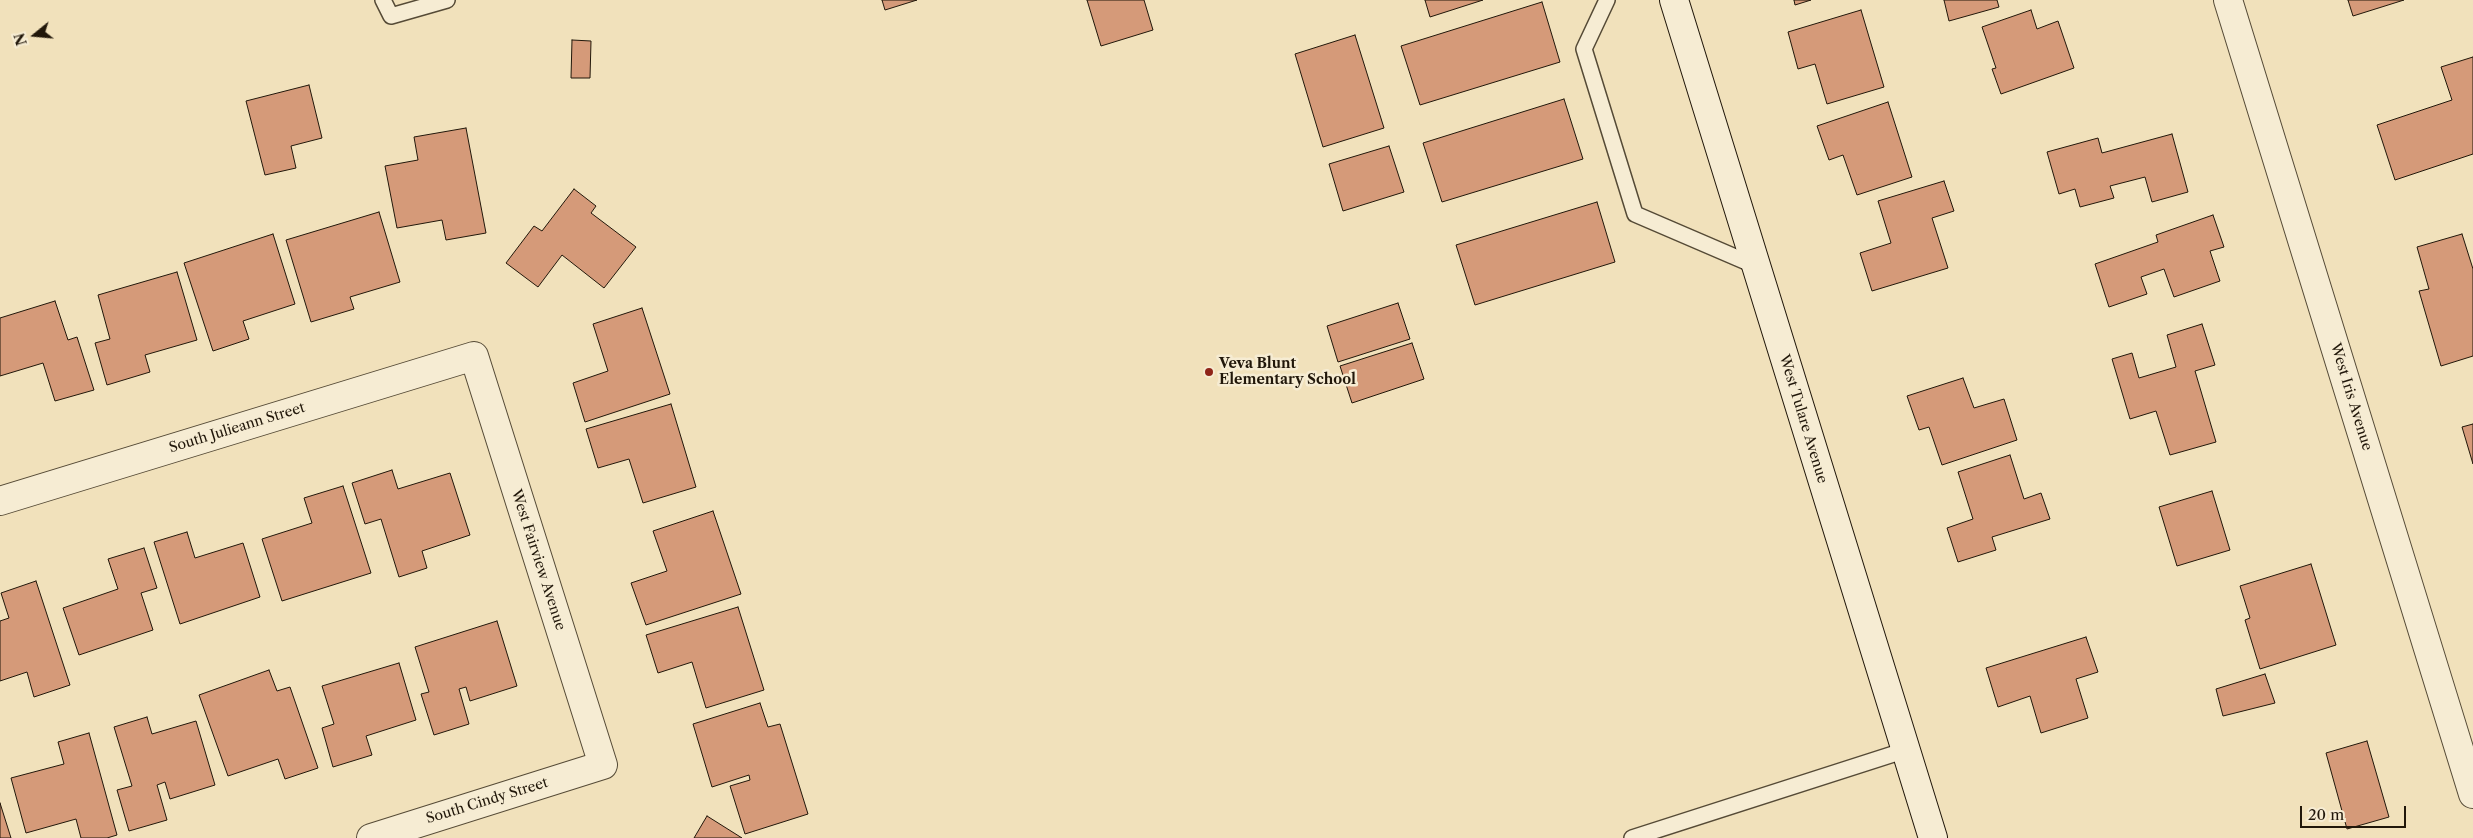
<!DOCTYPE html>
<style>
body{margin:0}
#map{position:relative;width:2473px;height:838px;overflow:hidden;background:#f1e1bb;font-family:"Libre Caslon Text",serif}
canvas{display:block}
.north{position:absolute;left:10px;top:10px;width:50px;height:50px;-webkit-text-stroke:4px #f6ecd3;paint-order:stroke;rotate:253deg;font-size:14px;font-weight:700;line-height:20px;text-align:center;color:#21170a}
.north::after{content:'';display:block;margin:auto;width:18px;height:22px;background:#21170a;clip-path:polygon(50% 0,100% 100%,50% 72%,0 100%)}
.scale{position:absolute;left:2300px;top:806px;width:106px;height:22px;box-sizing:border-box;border:2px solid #21170a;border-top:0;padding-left:6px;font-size:15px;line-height:18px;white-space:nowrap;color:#21170a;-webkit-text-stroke:4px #f6ecd3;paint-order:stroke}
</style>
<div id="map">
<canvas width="2473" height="838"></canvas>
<div class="north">N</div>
<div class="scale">20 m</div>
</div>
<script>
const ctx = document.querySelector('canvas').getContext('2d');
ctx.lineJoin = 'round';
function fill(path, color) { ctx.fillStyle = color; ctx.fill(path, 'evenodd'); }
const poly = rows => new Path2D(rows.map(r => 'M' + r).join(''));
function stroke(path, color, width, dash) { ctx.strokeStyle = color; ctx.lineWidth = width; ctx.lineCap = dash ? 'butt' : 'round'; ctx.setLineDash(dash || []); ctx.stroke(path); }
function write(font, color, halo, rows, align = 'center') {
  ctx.font = font + ' "Libre Caslon Text",serif'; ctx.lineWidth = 5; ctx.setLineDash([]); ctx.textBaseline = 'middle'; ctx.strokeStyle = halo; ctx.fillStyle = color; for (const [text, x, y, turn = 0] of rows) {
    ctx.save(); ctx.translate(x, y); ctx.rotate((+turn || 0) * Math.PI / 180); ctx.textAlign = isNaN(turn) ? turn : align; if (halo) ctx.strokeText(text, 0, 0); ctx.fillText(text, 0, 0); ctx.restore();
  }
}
const building = poly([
 [882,0,917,0,885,10,882,0],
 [1087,0,1144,0,1153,30,1101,46,1087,0],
 [1425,0,1483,0,1430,17,1425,0],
 [1794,0,1811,0,1795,5,1794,0],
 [1944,0,1997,0,1999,7,1949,21,1944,0],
 [2348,0,2404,0,2353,16,2348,0],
 [1542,2,1560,62,1420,105,1401,46,1542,2],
 [1861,10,1884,87,1827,104,1815,64,1798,69,1788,32,1861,10],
 [2031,10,2037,29,2058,21,2074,68,2001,94,1992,69,1996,68,1982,27,2031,10],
 [1355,35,1384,128,1323,147,1295,54,1355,35],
 [572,40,591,41,590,78,571,78,572,40],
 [2473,57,2473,154,2395,180,2377,125,2452,100,2441,67,2473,57],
 [309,85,322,138,291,146,296,168,265,175,246,101,309,85],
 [1564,99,1583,159,1442,202,1423,143,1564,99],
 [1888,102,1912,177,1857,195,1843,155,1829,160,1817,126,1888,102],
 [466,128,486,233,446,240,442,220,397,228,385,166,418,160,414,137,466,128],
 [2172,134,2188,192,2152,202,2145,177,2110,186,2114,198,2080,207,2075,189,2059,194,2047,152,2098,138,2102,153,2172,134],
 [1389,146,1404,192,1343,211,1329,164,1389,146],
 [1944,181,1954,211,1932,218,1948,268,1872,291,1860,253,1891,243,1878,201,1944,181],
 [574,189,596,206,591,213,636,247,604,288,562,255,538,287,506,263,534,226,542,231,574,189],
 [1597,202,1615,262,1475,305,1456,245,1597,202],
 [379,212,400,282,350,297,354,309,311,322,286,240,379,212],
 [2213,215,2224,247,2210,251,2220,281,2174,297,2164,269,2141,277,2147,294,2109,307,2095,264,2158,242,2156,235,2213,215],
 [273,234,295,304,243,321,249,339,213,351,184,263,273,234],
 [2462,234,2473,269,2473,356,2441,366,2419,291,2429,289,2417,247,2462,234],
 [177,272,197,340,145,355,150,372,107,385,95,343,110,339,98,295,177,272],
 [55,301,68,340,77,337,94,390,55,401,43,363,0,376,0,318,55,301],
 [1398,303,1410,339,1338,362,1327,326,1398,303],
 [642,308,670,394,585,422,573,383,608,371,593,324,642,308],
 [2202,324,2215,365,2195,371,2216,442,2170,455,2156,411,2130,419,2112,359,2132,353,2139,378,2176,367,2167,335,2202,324],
 [1412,343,1424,379,1352,403,1340,366,1412,343],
 [1963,378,1974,408,2004,399,2017,440,1942,465,1929,427,1919,430,1907,396,1963,378],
 [671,404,696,487,643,503,629,459,598,468,586,429,671,404],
 [2473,424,2473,464,2462,427,2473,424],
 [2010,455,2024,499,2041,493,2050,519,1992,537,1996,550,1958,562,1947,528,1973,519,1958,472,2010,455],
 [392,470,398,489,450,473,470,535,422,551,427,568,399,577,381,519,365,524,352,483,392,470],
 [343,486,371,573,282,601,262,539,312,523,304,498,343,486],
 [2212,491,2230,550,2177,566,2159,507,2212,491],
 [713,511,741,594,646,625,631,583,667,571,653,531,713,511],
 [187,532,195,558,243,543,260,597,180,624,154,542,187,532],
 [144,548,157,588,141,593,153,630,79,655,63,608,118,589,108,559,144,548],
 [2311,564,2336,645,2260,669,2245,620,2250,618,2240,586,2311,564],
 [36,581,70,685,34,697,27,672,0,681,0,621,9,618,1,593,36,581],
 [738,607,764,690,706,708,692,662,658,673,646,635,738,607],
 [497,621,517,686,470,701,466,687,459,689,469,724,434,735,421,694,429,692,415,647,497,621],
 [2086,637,2098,672,2076,679,2088,718,2041,733,2030,696,1998,707,1986,668,2086,637],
 [399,663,416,720,366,736,372,755,333,767,322,728,334,724,322,686,399,663],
 [269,670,277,691,290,687,318,768,285,779,278,759,228,776,199,695,269,670],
 [2265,674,2275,703,2223,716,2216,689,2265,674],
 [760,703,768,727,780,724,808,814,745,834,730,786,750,780,749,775,712,787,693,724,760,703],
 [147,717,152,734,196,721,215,785,170,799,165,782,157,785,167,820,129,831,117,790,132,786,114,727,147,717],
 [89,733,117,835,107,838,81,838,76,819,26,833,11,778,64,764,58,742,89,733],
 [2367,741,2389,817,2347,829,2326,753,2367,741],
 [0,803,11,838,0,838,0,803],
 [707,816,742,838,694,838,707,816]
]);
fill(building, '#d59a79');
stroke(building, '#21170a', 1);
const lane = poly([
 [383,0,391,16,447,0],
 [1607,0,1584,49,1635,214,1756,266],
 [1632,838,1906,750]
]);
const street = poly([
 [2228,0,2473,794],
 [0,501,474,356,603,765,371,838]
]);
const secondary = poly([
 [1674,0,1933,838]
]);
stroke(lane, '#554a36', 18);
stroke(street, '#554a36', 30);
stroke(secondary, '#21170a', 30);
stroke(lane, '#f6ecd3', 15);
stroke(street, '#f6ecd3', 28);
stroke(secondary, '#f6ecd3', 28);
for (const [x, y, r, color] of [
 [1209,372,5,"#8f2418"]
]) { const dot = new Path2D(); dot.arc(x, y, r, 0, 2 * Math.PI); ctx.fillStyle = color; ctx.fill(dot); stroke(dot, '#f6ecd3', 2); }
write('bold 14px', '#21170a', '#f6ecd3', [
 ["Veva Blunt",1219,364],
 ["Elementary School",1219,380]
], 'left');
write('14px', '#21170a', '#f6ecd3', [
 ["West Iris Avenue",2351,397,73],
 ["West Tulare Avenue",1803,419,73],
 ["South Julieann Street",237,428,-17],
 ["West Fairview Avenue",538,560,72],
 ["South Cindy Street",487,801,-17]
]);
</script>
